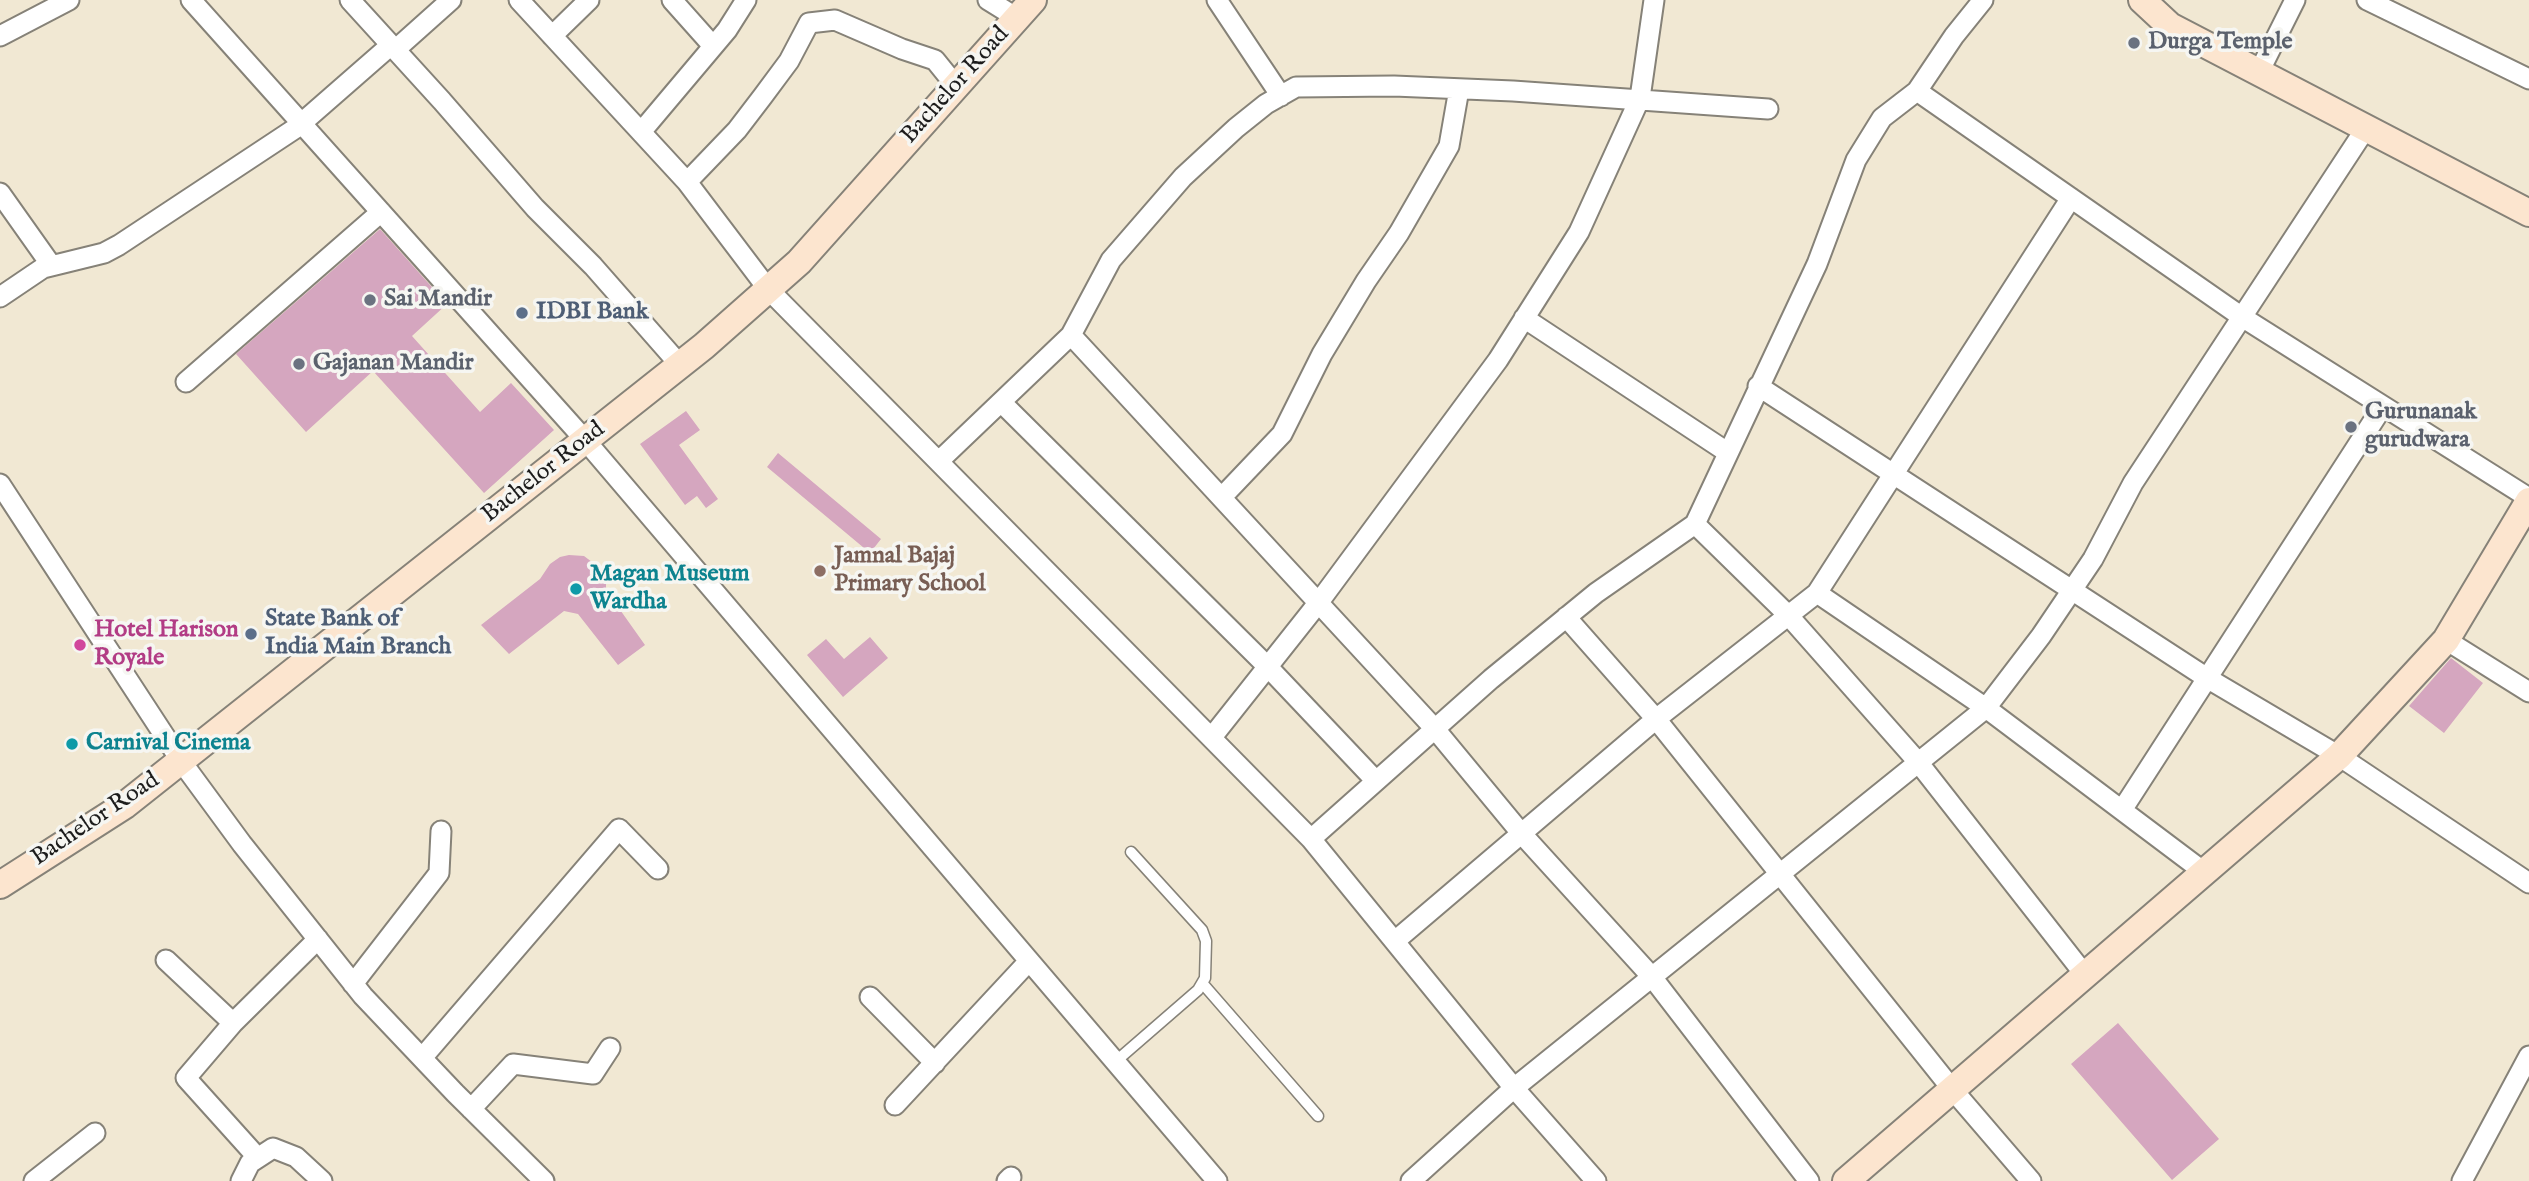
<!DOCTYPE html>
<style>
body{margin:0}
canvas{display:block;background:#f1e8d3}
</style>
<canvas width="2529" height="1181"></canvas>
<script>
const ctx = document.querySelector('canvas').getContext('2d');
ctx.lineJoin = 'round';
function fill(path, color) { ctx.fillStyle = color; ctx.fill(path, 'evenodd'); }
const poly = rows => new Path2D(rows.map(r => 'M' + r).join(''));
function stroke(path, color, width, dash) { ctx.strokeStyle = color; ctx.lineWidth = width; ctx.lineCap = dash ? 'butt' : 'round'; ctx.setLineDash(dash || []); ctx.stroke(path); }
function write(font, color, halo, rows, align = 'center') {
  ctx.font = font + ' "IM FELL English",serif'; ctx.lineWidth = 7; ctx.setLineDash([]); ctx.textBaseline = 'middle'; ctx.strokeStyle = halo; ctx.fillStyle = color; for (const [text, x, y, turn = 0] of rows) {
    ctx.save(); ctx.translate(x, y); ctx.rotate((+turn || 0) * Math.PI / 180); ctx.textAlign = isNaN(turn) ? turn : align; if (halo) ctx.strokeText(text, 0, 0); ctx.fillText(text, 0, 0); ctx.restore();
  }
}
fill(poly([
 [380,229,447,304,412,336,480,412,511,383,554,430,484,493,373,371,306,432,236,354],
 [686,411,700,430,679,445,718,499,706,508,697,496,685,505,640,444],
 [778,453,881,539,870,553,767,467],
 [569,555,584,556,596,565,606,581,606,590,645,645,618,665,578,614,564,611,509,654,481,625,540,579,550,564,560,557],
 [870,637,888,658,843,697,807,655,826,639,844,659],
 [2451,658,2483,683,2444,733,2409,706],
 [2118,1023,2219,1139,2172,1180,2071,1064]
]), '#d5a6bf');
const lane = poly([
 [1203,984,1318,1116],
 [1115,1062,1198,990,1205,978,1206,941,1202,930,1131,852]
]);
const street = poly([
 [191,0,585,440,1217,1181],
 [350,0,442,101,535,208,593,266,680,365],
 [519,0,687,182,768,289,1311,839,1514,1088,1596,1181],
 [672,0,713,46],
 [988,0,1017,18],
 [1217,0,1281,96],
 [2367,0,2529,79],
 [0,36,69,0],
 [552,36,589,0],
 [395,50,451,0],
 [2259,72,2295,0],
 [1917,91,2242,317,2529,498],
 [641,132,727,30,746,0],
 [687,182,737,130,763,96,789,61,809,23,835,20,902,49,935,60,956,86],
 [0,193,51,265],
 [0,297,43,268,104,253,119,245,296,128,391,45],
 [1524,318,1727,452],
 [1071,335,1435,729,1521,833,1652,977,1809,1181],
 [186,382,381,212],
 [1758,386,2207,678,2339,756,2529,883],
 [1001,402,1268,667,1376,781],
 [939,461,1071,335,1111,260,1183,177,1236,128,1266,104,1296,87,1394,86,1513,91,1768,109],
 [0,484,181,761,242,844,363,996,455,1093,544,1181],
 [1222,497,1282,434,1322,354,1366,281,1399,233,1449,146,1459,89],
 [1695,524,1788,615,1918,762,2085,975],
 [1817,593,1986,708,2204,872],
 [1566,617,1656,719,1952,1089,2031,1181],
 [2446,640,2529,692],
 [1212,737,1319,602,1498,360,1579,232,1640,98,1654,0],
 [2122,810,2383,406],
 [1311,839,1491,679,1596,593,1695,524,1817,264,1856,160,1882,118,1917,91,1954,36,1983,0],
 [1395,941,1656,719,1817,593,2071,198],
 [166,960,233,1023],
 [353,984,439,873,441,831],
 [870,997,935,1063],
 [422,1058,619,829,658,869],
 [895,1105,1029,961],
 [471,1109,513,1064,593,1074,610,1048],
 [258,1158,186,1078,233,1023,318,939],
 [34,1181,95,1133],
 [241,1181,250,1163,273,1148,296,1157,322,1181],
 [1007,1181,1011,1177],
 [1411,1181,1514,1088,1986,708,2041,636,2093,559,2133,483,2366,128],
 [2462,1181,2529,1056]
]);
const secondary = poly([
 [2142,0,2170,26,2529,213],
 [0,885,125,805,704,346,799,262,1033,0],
 [1846,1181,2339,756,2446,640,2529,501]
]);
stroke(lane, '#868278', 13);
stroke(street, '#868278', 23);
stroke(secondary, '#868278', 30);
stroke(lane, '#fff', 10);
stroke(street, '#fff', 19);
stroke(secondary, '#fce5cf', 26);
for (const [x, y, r, color] of [
 [2134,43,7,"#6b7280"],
 [370,300,7,"#6b7280"],
 [522,313,7,"#5c6f8a"],
 [299,364,7,"#6b7280"],
 [2351,427,7,"#6b7280"],
 [820,571,7,"#8d6e63"],
 [576,589,7,"#0f9aa8"],
 [251,634,7,"#5c6f8a"],
 [80,645,7,"#d1479c"],
 [72,744,7,"#0f9aa8"]
]) { const dot = new Path2D(); dot.arc(x, y, r, 0, 2 * Math.PI); ctx.fillStyle = color; ctx.fill(dot); stroke(dot, '#f6f6f2', 2.5); }
write('bold 24px', '#5b616d', '#f6f6f2', [
 ["Durga Temple",2148,43],
 ["Sai Mandir",384,300],
 ["Gajanan Mandir",313,364],
 ["Gurunanak",2365,413],
 ["gurudwara",2365,441]
], 'left');
write('24px', '#1c1c1c', '#f6f6f2', [
 ["Bachelor Road",956,86,-48],
 ["Bachelor Road",544,473,-38],
 ["Bachelor Road",96,820,-34]
]);
write('bold 24px', '#4e5e75', '#f6f6f2', [
 ["IDBI Bank",536,313],
 ["State Bank of",265,620],
 ["India Main Branch",265,648]
], 'left');
write('bold 24px', '#785e54', '#f6f6f2', [
 ["Jamnal Bajaj",834,557],
 ["Primary School",834,585]
], 'left');
write('bold 24px', '#0d838f', '#f6f6f2', [
 ["Magan Museum",590,575],
 ["Wardha",590,603],
 ["Carnival Cinema",86,744]
], 'left');
write('bold 24px', '#b23c85', '#f6f6f2', [
 ["Hotel Harison",94,631],
 ["Royale",94,659]
], 'left');
</script>
